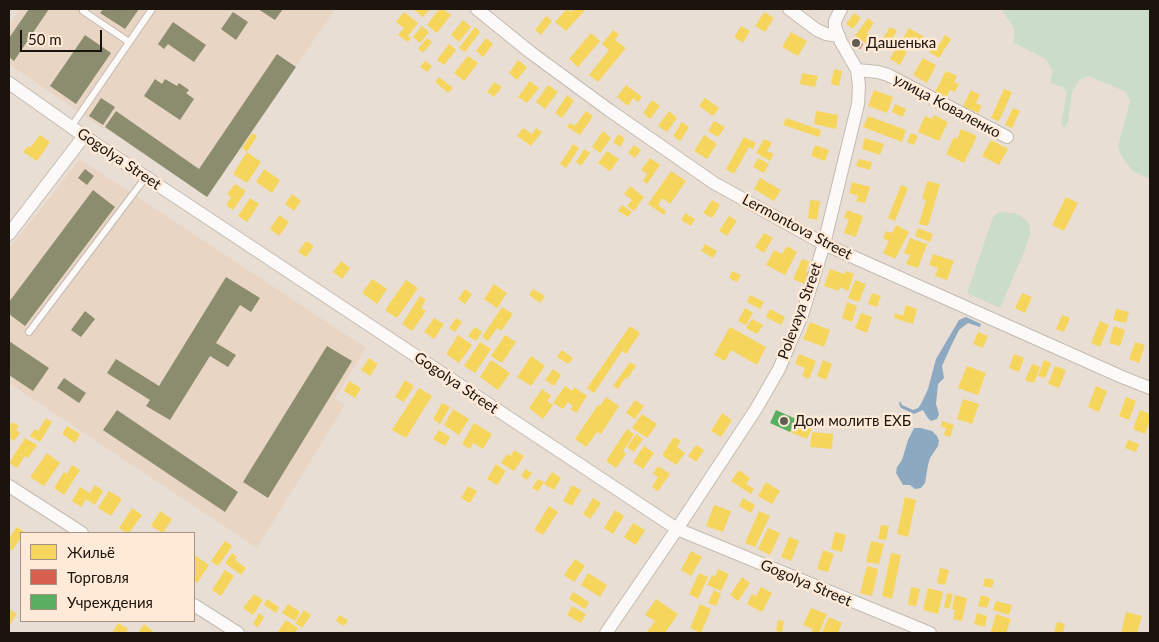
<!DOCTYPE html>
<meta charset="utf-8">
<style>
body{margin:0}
#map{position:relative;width:1159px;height:642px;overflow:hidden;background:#e9ded3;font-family:Lato,sans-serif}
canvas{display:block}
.frame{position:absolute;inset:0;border:10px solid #1a140d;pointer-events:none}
.legend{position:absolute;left:20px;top:532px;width:175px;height:90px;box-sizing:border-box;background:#ffead8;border:1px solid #a39487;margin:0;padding:6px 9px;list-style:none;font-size:15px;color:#1a140d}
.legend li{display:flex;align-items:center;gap:10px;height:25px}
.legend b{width:25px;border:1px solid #a39487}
.scale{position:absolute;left:20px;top:30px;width:82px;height:22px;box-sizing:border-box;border:2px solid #1a140d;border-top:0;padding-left:6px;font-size:15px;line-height:18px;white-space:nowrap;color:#1a140d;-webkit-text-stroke:4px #ffead8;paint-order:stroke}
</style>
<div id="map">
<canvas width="1159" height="642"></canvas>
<div class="frame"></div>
<ul class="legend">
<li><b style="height:14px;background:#f6d55c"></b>Жильё</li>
<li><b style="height:14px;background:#d6604d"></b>Торговля</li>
<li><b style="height:14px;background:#5aae61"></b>Учреждения</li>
</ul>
<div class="scale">50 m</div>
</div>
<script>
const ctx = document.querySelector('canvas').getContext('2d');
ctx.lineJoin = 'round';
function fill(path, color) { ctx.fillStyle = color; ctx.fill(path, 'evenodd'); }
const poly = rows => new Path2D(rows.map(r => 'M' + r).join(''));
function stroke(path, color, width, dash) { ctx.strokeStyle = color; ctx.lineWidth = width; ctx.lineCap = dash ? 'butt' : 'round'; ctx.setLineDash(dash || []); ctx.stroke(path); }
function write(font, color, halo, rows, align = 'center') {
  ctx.font = font + ' Lato,sans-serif'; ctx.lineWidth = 5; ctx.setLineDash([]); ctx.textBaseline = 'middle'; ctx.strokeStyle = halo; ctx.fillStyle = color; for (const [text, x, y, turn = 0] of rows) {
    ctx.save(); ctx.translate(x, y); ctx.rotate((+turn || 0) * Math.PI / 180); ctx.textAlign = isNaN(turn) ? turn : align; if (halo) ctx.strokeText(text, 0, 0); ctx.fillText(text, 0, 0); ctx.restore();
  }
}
fill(poly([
 [20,9,335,9,207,197,105,127,104,129,9,64,9,25],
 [80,159,366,348,335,398,345,405,257,548,9,383,9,249]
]), '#e8d5c3');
fill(poly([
 [1003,9,1150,9,1150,179,1133,171,1122,157,1118,147,1130,101,1126,92,1089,76,1079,80,1072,93,1068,122,1064,128,1061,123,1067,93,1063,87,1050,83,1053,70,1046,59,1014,43,1014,28,1004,13],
 [999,212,1014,213,1021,216,1027,221,1030,226,1030,234,1025,250,1000,308,967,293,993,217]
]), '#cbddca');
fill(poly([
 [966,317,981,324,980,327,968,323,959,330,952,344,942,366,944,378,938,384,936,404,939,414,937,419,931,421,927,417,923,410,914,414,901,408,899,404,900,401,902,405,913,410,918,408,921,404,928,389,936,359,959,320],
 [914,428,921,428,932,431,937,436,939,441,938,446,930,458,928,465,925,483,921,488,915,489,910,485,903,485,896,473,897,467,902,460,908,440]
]), '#8da9c2');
fill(poly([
 [415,9,430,9,423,17,414,10],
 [439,9,443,9,451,15,437,33,427,25],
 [567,9,571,12,574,9,586,9,566,31,555,22],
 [404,12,418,23,408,36,411,38,408,42,398,35,404,28,396,22],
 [764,12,774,18,765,32,755,26],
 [854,13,861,18,853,29,846,24],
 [546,16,552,21,541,35,535,30],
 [868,18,874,23,867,33,872,36,867,44,855,36],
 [463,20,471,27,459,42,451,35],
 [422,26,429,32,420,43,413,37],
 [741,26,750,31,743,43,734,37],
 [475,27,480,32,465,52,459,48],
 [890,27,897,31,889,44,882,40],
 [909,28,924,37,916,51,901,42],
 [613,30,619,34,615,40,626,48,598,82,589,75,609,50,602,44],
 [791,32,807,41,798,56,782,47],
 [591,33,600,41,578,67,569,59],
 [945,35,951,39,939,58,929,52,935,42,939,45],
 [427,38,432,42,423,53,418,49],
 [486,38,493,44,483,57,476,51],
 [449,44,456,50,444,65,437,60],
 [897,46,907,52,900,65,890,59],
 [468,56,478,63,464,81,454,73],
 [923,58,936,65,927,83,913,75],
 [518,60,527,67,517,80,509,73],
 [425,61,432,66,427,72,420,67],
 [834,69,842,71,839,86,831,84],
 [946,71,957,76,954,82,959,84,955,92,950,90,946,98,935,92],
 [802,73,818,76,815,87,800,84],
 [439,77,453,88,448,93,435,82],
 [530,81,539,88,527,103,518,97],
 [494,82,502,87,494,97,487,92],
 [548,85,558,92,545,109,536,102],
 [626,85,642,97,638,102,633,98,628,106,617,97],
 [1004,89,1012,92,999,121,991,118],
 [874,90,893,97,887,113,868,106],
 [971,90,980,95,976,103,982,106,978,113,963,106],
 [567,95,574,101,562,118,555,113],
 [705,98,719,108,713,116,699,106],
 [652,100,660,106,650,119,643,113],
 [895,104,906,109,903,117,892,112],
 [1013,108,1020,111,1012,128,1005,125],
 [586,111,593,116,580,135,567,127,570,123,575,126],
 [669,111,677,118,667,132,658,126],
 [816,111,838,115,836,129,814,124],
 [934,115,948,122,939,141,918,132,925,116,932,119],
 [868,116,906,130,902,142,863,127],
 [786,118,821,130,819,137,783,125],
 [714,121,725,127,718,137,708,131],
 [682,122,689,127,680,141,673,136],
 [523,128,532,134,536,128,542,132,531,146,517,136],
 [961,129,977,136,964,163,946,154,954,137,957,139],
 [603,131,611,138,600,153,592,147],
 [252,133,257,136,247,152,242,148],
 [911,133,918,136,914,145,907,142],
 [619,134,625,139,620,147,613,142],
 [40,135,50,142,37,161,23,152,28,146,30,148],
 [704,135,717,144,707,159,694,151],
 [744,137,756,143,753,149,749,147,734,174,726,169],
 [865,138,884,144,880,155,862,149],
 [764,139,772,143,767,151,774,154,770,161,756,153],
 [991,140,1008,149,999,165,982,156],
 [573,144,579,148,566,168,560,164],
 [634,145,641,150,635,158,628,153],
 [815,145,829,150,825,161,811,156],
 [584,149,590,153,581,166,576,162],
 [607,151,619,159,610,171,598,163],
 [247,152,261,162,247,183,233,174],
 [650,158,660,165,647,184,643,181,647,174,641,170],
 [758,158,769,164,764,173,753,167],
 [859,159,872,162,870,170,856,166],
 [264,169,280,180,272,193,256,182],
 [671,171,686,181,670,204,662,198,658,205,666,211,664,215,648,204],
 [760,178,781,190,774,201,754,189],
 [927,181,940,184,928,226,919,224,926,200,922,199],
 [852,182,870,187,865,203,856,201,858,196,849,193],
 [235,184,246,191,233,210,226,205,231,197,227,194],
 [901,185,908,188,895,221,888,218],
 [630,186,644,197,634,211,627,206,632,200,624,194],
 [292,194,301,201,294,211,285,204],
 [1066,197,1078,203,1064,231,1052,225],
 [250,198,259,204,247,222,238,216],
 [712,200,720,205,712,218,703,213],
 [810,200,820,201,817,220,808,218],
 [622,205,632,212,628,217,618,211],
 [847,210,863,216,856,237,844,233,849,219,844,218],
 [685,213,695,219,691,226,681,220],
 [279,215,289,222,279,236,270,229],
 [729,216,737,221,727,236,719,231],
 [896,225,909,232,895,259,883,253,889,241,883,238,886,231,892,233],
 [918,228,933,234,930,242,915,236],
 [764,233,773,238,764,253,755,247],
 [910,238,927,244,918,268,906,264,910,255,904,253],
 [306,241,314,246,306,257,298,252],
 [705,244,717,251,713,258,701,251],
 [787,246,797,252,785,275,766,265,774,250,782,254],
 [933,254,954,261,947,280,935,276,938,268,929,265],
 [802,259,810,262,806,271,809,272,804,284,793,279],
 [341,261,350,268,342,279,333,272],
 [830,269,844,274,846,271,854,274,848,291,840,287,839,291,824,286],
 [732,271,741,275,737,282,729,278],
 [372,279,387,289,377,304,362,293],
 [406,280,418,288,397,318,385,310],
 [855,280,866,284,859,302,848,298],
 [494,284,507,293,497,308,484,299],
 [465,289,472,294,465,304,458,299],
 [533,289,545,296,540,303,529,295],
 [872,293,881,296,877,307,868,304],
 [1022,293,1032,297,1025,313,1015,308],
 [750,295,764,302,760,309,747,302],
 [420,296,426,300,421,308,426,311,412,331,402,324],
 [847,302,857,306,852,322,842,318],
 [906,305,917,309,913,324,894,318,895,313,903,316],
 [502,307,513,314,501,331,497,328,488,341,482,337],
 [745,308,753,313,746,325,738,321],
 [770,309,785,317,781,325,766,317],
 [1116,309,1129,312,1126,323,1113,320],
 [861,313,872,317,867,333,855,328],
 [1062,315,1070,318,1064,332,1056,329],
 [434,318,444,324,434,339,424,332],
 [456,318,462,322,455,332,449,328],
 [752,319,763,325,757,334,746,328],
 [1100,321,1109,325,1100,347,1091,343],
 [810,322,830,330,824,347,803,339],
 [630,326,640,333,626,354,622,351,594,393,587,388],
 [1114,326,1125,330,1120,346,1109,343],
 [475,327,482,332,476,341,468,336],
 [730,327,766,347,757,365,731,350,725,361,714,355],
 [978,332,988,336,983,348,973,344],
 [458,335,472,345,459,363,446,354],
 [505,335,516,342,502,363,491,356],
 [480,342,491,349,475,373,464,366],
 [1135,342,1145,345,1139,363,1129,359],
 [562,350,573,358,568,364,557,357],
 [799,354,816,361,809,379,802,376,805,368,795,364],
 [1014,354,1024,358,1019,372,1009,368],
 [531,356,545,366,531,386,517,377],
 [369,358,378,364,370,376,361,370],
 [491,360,510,373,498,390,480,377],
 [823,360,832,364,826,380,817,376],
 [1044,360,1051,363,1045,378,1038,376],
 [630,362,636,366,627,379,625,378,618,389,613,386],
 [1032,364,1040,367,1034,383,1025,380],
 [967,366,986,373,978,395,958,388],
 [1055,366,1066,370,1059,388,1048,384],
 [553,369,561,375,554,386,545,380],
 [405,380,414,386,404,402,395,397],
 [349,381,361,388,355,398,344,391],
 [565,386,572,391,574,387,587,396,576,413,570,409,573,406,568,402,563,409,553,403],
 [1096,386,1107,391,1099,412,1088,407],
 [419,388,432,396,406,438,392,430],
 [542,389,551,396,547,401,553,405,543,419,529,408],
 [606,397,619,406,601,434,597,432,586,447,575,439,598,405,600,406],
 [1126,397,1136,401,1129,420,1119,416],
 [963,399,979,404,972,424,957,419],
 [635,400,644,406,635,419,626,413],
 [442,403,450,407,440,424,433,419],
 [453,409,469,419,459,435,444,425],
 [1140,410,1150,414,1150,420,1145,434,1133,429],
 [722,413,732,420,721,437,711,431],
 [642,414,657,424,647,438,632,428],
 [46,418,52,422,40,442,30,436,35,429,38,431],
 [796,419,813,426,807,439,790,432],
 [942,421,954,425,950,437,944,435,946,428,941,427],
 [12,422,19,426,16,430,20,433,14,441,9,437,9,427],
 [474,423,492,434,483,449,473,443,470,449,462,444],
 [67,426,80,434,75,443,62,434],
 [627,429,634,434,623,451,626,454,616,468,606,461],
 [439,430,450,437,445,446,433,439],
 [812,432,833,434,832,449,810,447],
 [636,434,643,439,634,452,627,447],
 [674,437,681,441,677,447,685,453,676,465,662,455],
 [25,438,37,445,28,458,25,456,17,468,9,463],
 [1128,440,1139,444,1136,452,1125,448],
 [696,445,704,450,696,462,688,456],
 [644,446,654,453,643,469,633,462],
 [514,450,524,456,514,471,501,463,507,454,511,456],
 [47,453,60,463,44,486,30,477],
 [496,464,506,471,497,485,487,479],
 [72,465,80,470,64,495,54,488,64,472,67,474],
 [658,466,670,474,658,491,652,487,658,477,653,474],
 [525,469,532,473,527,480,521,476],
 [739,470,750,478,746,484,754,489,751,494,731,481],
 [552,472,561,478,554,490,544,484],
 [538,479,544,482,538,491,532,488],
 [766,482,780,491,772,504,758,496],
 [95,485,103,491,95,505,86,499,81,507,72,501,80,487,90,493],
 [572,485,581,490,572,506,563,501],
 [468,486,477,491,470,503,461,498],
 [109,491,122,499,111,516,98,508],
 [905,497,916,500,908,537,897,534],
 [593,498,601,503,590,519,583,514],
 [743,498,755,505,751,513,739,506],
 [714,505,731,511,723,532,706,526],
 [549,506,558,512,543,535,534,530],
 [132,508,142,515,129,533,127,533,119,528],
 [615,510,624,516,613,534,604,528],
 [160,511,172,519,163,533,151,526],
 [759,511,770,516,755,547,745,543],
 [633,523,645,530,636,545,624,537],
 [881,525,889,526,886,540,878,539],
 [17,527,26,533,21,533,21,537,12,551,9,548,9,538],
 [768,528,780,533,770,555,758,549],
 [835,532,846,535,842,552,831,549],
 [789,537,799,541,791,561,781,557],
 [225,541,232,546,218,566,211,561],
 [871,541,884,544,879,564,866,562],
 [823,550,834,554,828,572,817,569],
 [691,551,702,557,691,576,681,570],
 [232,553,237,557,235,560,246,568,241,575,225,563],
 [891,553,901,555,892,599,882,596],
 [194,555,209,565,197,583,194,580],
 [575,559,585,566,574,582,564,575],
 [867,566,878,569,872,596,860,593],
 [940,568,949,570,945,585,937,583],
 [718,569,729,574,721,591,707,585,712,575,715,577],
 [225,570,234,576,221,596,212,590],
 [588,573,607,585,600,597,581,585],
 [699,573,708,577,698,599,689,594],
 [742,577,750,583,738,601,730,595],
 [985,578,994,580,992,588,983,586],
 [761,587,772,593,762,612,747,604,752,594,756,596],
 [911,587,920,589,916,606,908,605],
 [928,588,943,592,938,614,923,610],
 [714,590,721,594,716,606,708,603],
 [573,592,589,602,585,609,569,599],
 [947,593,953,594,949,609,944,607],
 [254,594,263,600,253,615,243,608],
 [955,595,967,598,962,621,953,619,955,610,952,609],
 [981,595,990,598,987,608,978,606],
 [267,599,279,607,276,613,264,605],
 [656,599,678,614,665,633,646,633,655,621,645,615],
 [996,601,1012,605,1009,615,993,610],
 [288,604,300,612,295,621,282,613],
 [700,604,711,609,701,633,690,628],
 [572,606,586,614,581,623,567,615],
 [811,608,827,614,819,633,811,633,813,629,803,625],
 [9,609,17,614,9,626],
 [304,610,311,615,302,628,295,623],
 [1126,612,1142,616,1137,633,1121,633],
 [259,613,264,617,258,627,253,624],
 [977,613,987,616,985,627,974,624],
 [996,614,1011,619,1006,633,991,632],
 [339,615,348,620,344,626,336,621],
 [829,617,842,623,838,633,822,633],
 [286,620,298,628,295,633,277,633],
 [778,620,784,621,782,632,776,631],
 [1057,622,1065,624,1063,633,1054,633],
 [118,623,128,629,126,633,112,633],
 [144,624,153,631,151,633,138,633]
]), '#f6d55c');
fill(poly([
 [855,38,863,44,860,49,851,43]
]), '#d6604d');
fill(poly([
 [776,410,796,419,790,432,770,423]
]), '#5aae61');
fill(poly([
 [29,9,49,9,14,61,9,57,9,38],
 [103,9,139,9,125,29,100,13],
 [258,9,283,9,275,20],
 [233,12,248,22,236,40,221,29],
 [173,22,206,45,194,62,168,44,164,49,158,44],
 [85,35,111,53,76,104,50,86],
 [277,54,296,67,207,197,105,127,116,111,199,169],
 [155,79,162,84,165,79,177,86,179,83,189,90,186,93,194,99,180,120,144,96],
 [101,98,115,107,103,125,89,116],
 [85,169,94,176,87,185,78,178],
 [93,190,115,207,25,326,9,314,9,302],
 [226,277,260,298,251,312,240,305,216,343,236,355,228,367,210,356,170,420,146,406,150,400,107,373,116,359,159,386],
 [85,311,95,319,81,337,71,330],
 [9,341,49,368,33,391,9,375],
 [327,346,352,361,268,498,243,482],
 [64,378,86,393,79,403,57,388],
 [117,410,238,492,225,512,103,430]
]), '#8c8c6e');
const service = poly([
 [85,9,83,11,129,42],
 [71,127,152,9],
 [29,332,146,177]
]);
const minor = poly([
 [477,9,530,52,609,110,714,183,824,244,1122,377,1150,388],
 [789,9,817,30,826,34,839,36],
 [857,70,878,72,888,75,1007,137],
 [9,83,84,136,677,529,930,633],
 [9,234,84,136],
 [9,486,82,533],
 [194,605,238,633],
 [606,633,677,529,756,409,779,369,802,315,824,244,858,104,859,86,857,70,841,42,835,27,835,21,841,9]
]);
stroke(service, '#c3bab2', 8);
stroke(minor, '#c3bab2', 14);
stroke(service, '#fcfaf8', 6);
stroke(minor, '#fcfaf8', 12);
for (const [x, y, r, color] of [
 [856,43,5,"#625b52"],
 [784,421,5,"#625b52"]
]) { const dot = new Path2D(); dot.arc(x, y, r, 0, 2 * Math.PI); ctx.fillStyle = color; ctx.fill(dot); stroke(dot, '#ffead8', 2); }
write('15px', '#1a140d', '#ffead8', [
 ["Дашенька",866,43],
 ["Дом молитв ЕХБ",794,421]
], 'left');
write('15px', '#1a140d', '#ffead8', [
 ["улица Коваленко",947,106,28],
 ["Gogolya Street",119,159,34],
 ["Lermontova Street",797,227,28],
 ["Polevaya Street",800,311,-70],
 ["Gogolya Street",456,383,34],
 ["Gogolya Street",806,583,23]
]);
</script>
